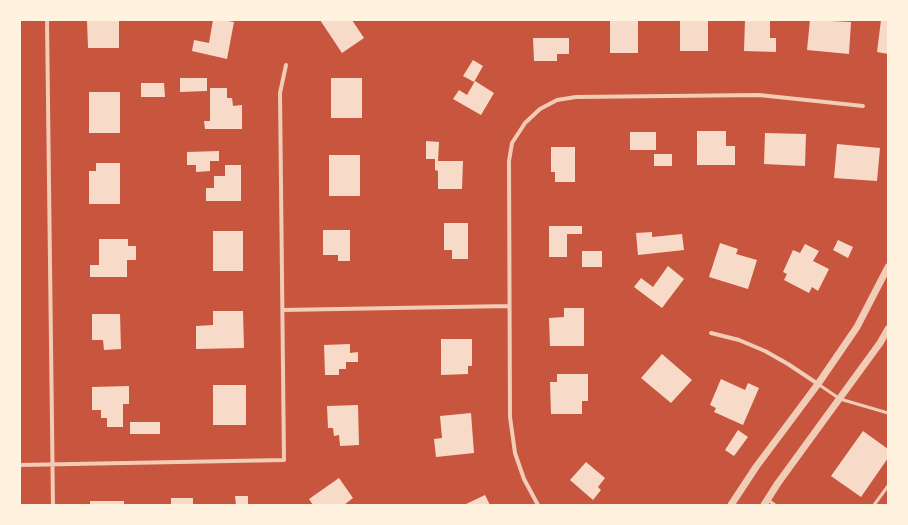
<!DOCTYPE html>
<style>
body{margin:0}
#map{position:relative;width:908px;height:525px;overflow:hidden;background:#c8553d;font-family:"Nunito Sans",sans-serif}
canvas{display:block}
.frame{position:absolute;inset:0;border:21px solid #fff3e0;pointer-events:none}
</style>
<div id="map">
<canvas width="908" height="525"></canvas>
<div class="frame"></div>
</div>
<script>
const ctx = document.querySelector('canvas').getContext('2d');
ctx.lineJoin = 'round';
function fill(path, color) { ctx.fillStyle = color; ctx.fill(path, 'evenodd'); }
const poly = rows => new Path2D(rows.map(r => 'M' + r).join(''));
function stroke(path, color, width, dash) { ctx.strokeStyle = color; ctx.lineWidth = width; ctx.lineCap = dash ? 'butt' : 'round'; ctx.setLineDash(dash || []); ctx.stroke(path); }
fill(poly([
 [87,20,119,20,119,48,88,48],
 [213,20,222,20,234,22,227,59,192,51,194,40,209,43],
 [320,20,352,20,364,38,342,53],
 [610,20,638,20,638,53,610,53],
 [680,20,708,20,708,51,680,51],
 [745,20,770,20,770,38,776,38,776,52,744,51],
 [810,20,851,22,849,54,807,50],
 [881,20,888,20,888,54,877,52],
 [533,38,569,38,569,54,557,54,557,61,534,61],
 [473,60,483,66,474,82,463,76],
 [180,78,207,78,207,91,180,92],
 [331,78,362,78,362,118,331,118],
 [475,81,494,93,481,115,453,99,459,90,467,95],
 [141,83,164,83,165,97,141,97],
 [210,88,227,88,227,98,232,98,233,106,242,105,242,129,205,129,204,121,210,121],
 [89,92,120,92,120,133,89,133],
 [697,131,726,131,726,146,735,146,735,165,697,165],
 [630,132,656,132,656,150,630,150],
 [765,133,806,134,805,166,764,164],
 [426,141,439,142,438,161,463,161,462,189,438,189,438,171,435,170,435,159,426,159],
 [837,144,880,148,877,181,834,178],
 [551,147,575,147,575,182,555,182,555,172,551,172],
 [219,151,219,161,210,161,210,171,196,172,196,165,187,165,187,152],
 [654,154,672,154,672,166,654,166],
 [329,155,360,155,360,196,329,196],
 [96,163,120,163,120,204,89,204,89,171,96,171],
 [225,165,241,165,241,201,206,201,206,188,214,188,214,176,225,176],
 [444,223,468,223,468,259,452,259,452,250,444,250],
 [549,226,582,226,582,234,567,234,567,257,549,257],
 [323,230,350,230,350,261,338,261,338,255,323,255],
 [213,231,243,231,243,271,213,271],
 [652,232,652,237,682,234,684,250,638,255,636,233],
 [99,239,128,239,128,246,136,246,136,260,127,260,127,277,90,277,90,265,99,265],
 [838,240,853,247,848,258,833,250],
 [720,243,738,249,736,254,757,260,748,289,709,277],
 [805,244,819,251,813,261,829,269,818,291,812,287,809,293,784,280,787,274,783,272,793,250,800,253],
 [582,251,602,251,602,267,582,267],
 [668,266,684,279,662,308,634,287,641,278,653,287],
 [564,308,584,308,584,346,550,346,549,318,564,317],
 [213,311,243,311,244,348,196,349,196,326,213,325],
 [92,314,120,314,121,349,104,350,103,340,92,340],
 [441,339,472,339,472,366,468,366,468,374,441,375],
 [350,344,350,353,358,352,358,362,346,362,346,369,339,369,339,375,325,375,324,345],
 [662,354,692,380,671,403,641,378],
 [557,374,588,374,588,401,582,401,582,414,551,414,550,382,557,382],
 [721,379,745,390,748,383,759,388,743,425,714,412,716,408,710,405],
 [213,385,246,385,246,425,213,425],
 [129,386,129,404,123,404,123,427,107,427,107,418,101,418,101,410,92,410,92,387],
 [358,405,359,445,340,446,339,435,334,436,333,428,328,428,327,406],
 [471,413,474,453,436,457,434,439,442,438,440,416],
 [130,422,160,422,160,434,130,434],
 [738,430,748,437,734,456,725,450],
 [863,431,888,449,888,458,861,497,831,476],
 [586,462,605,478,598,487,601,490,593,500,570,480],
 [339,478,353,498,344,505,313,505,309,499],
 [485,495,490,505,464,505],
 [235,496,248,496,248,505,236,505],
 [171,498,193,498,193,505,171,505],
 [90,501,124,501,124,505,90,505]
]), '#f7dbc8');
stroke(poly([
 [818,384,840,399,888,413],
 [768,500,775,505],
 [874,505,888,486]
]), '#f1ccb7', 3);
stroke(poly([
 [47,20,53,505],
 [283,310,509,306],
 [711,333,739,340,765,351,788,364,818,384],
 [20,465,284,460,280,93,286,65],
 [538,505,524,479,515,453,510,417,509,161,512,143,525,123,540,109,557,100,576,97,759,95,863,106]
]), '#f1ccb7', 4);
stroke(poly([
 [731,505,756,467,818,384,857,327,888,267],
 [764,505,778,483,880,343,888,329]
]), '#f1ccb7', 7);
</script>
